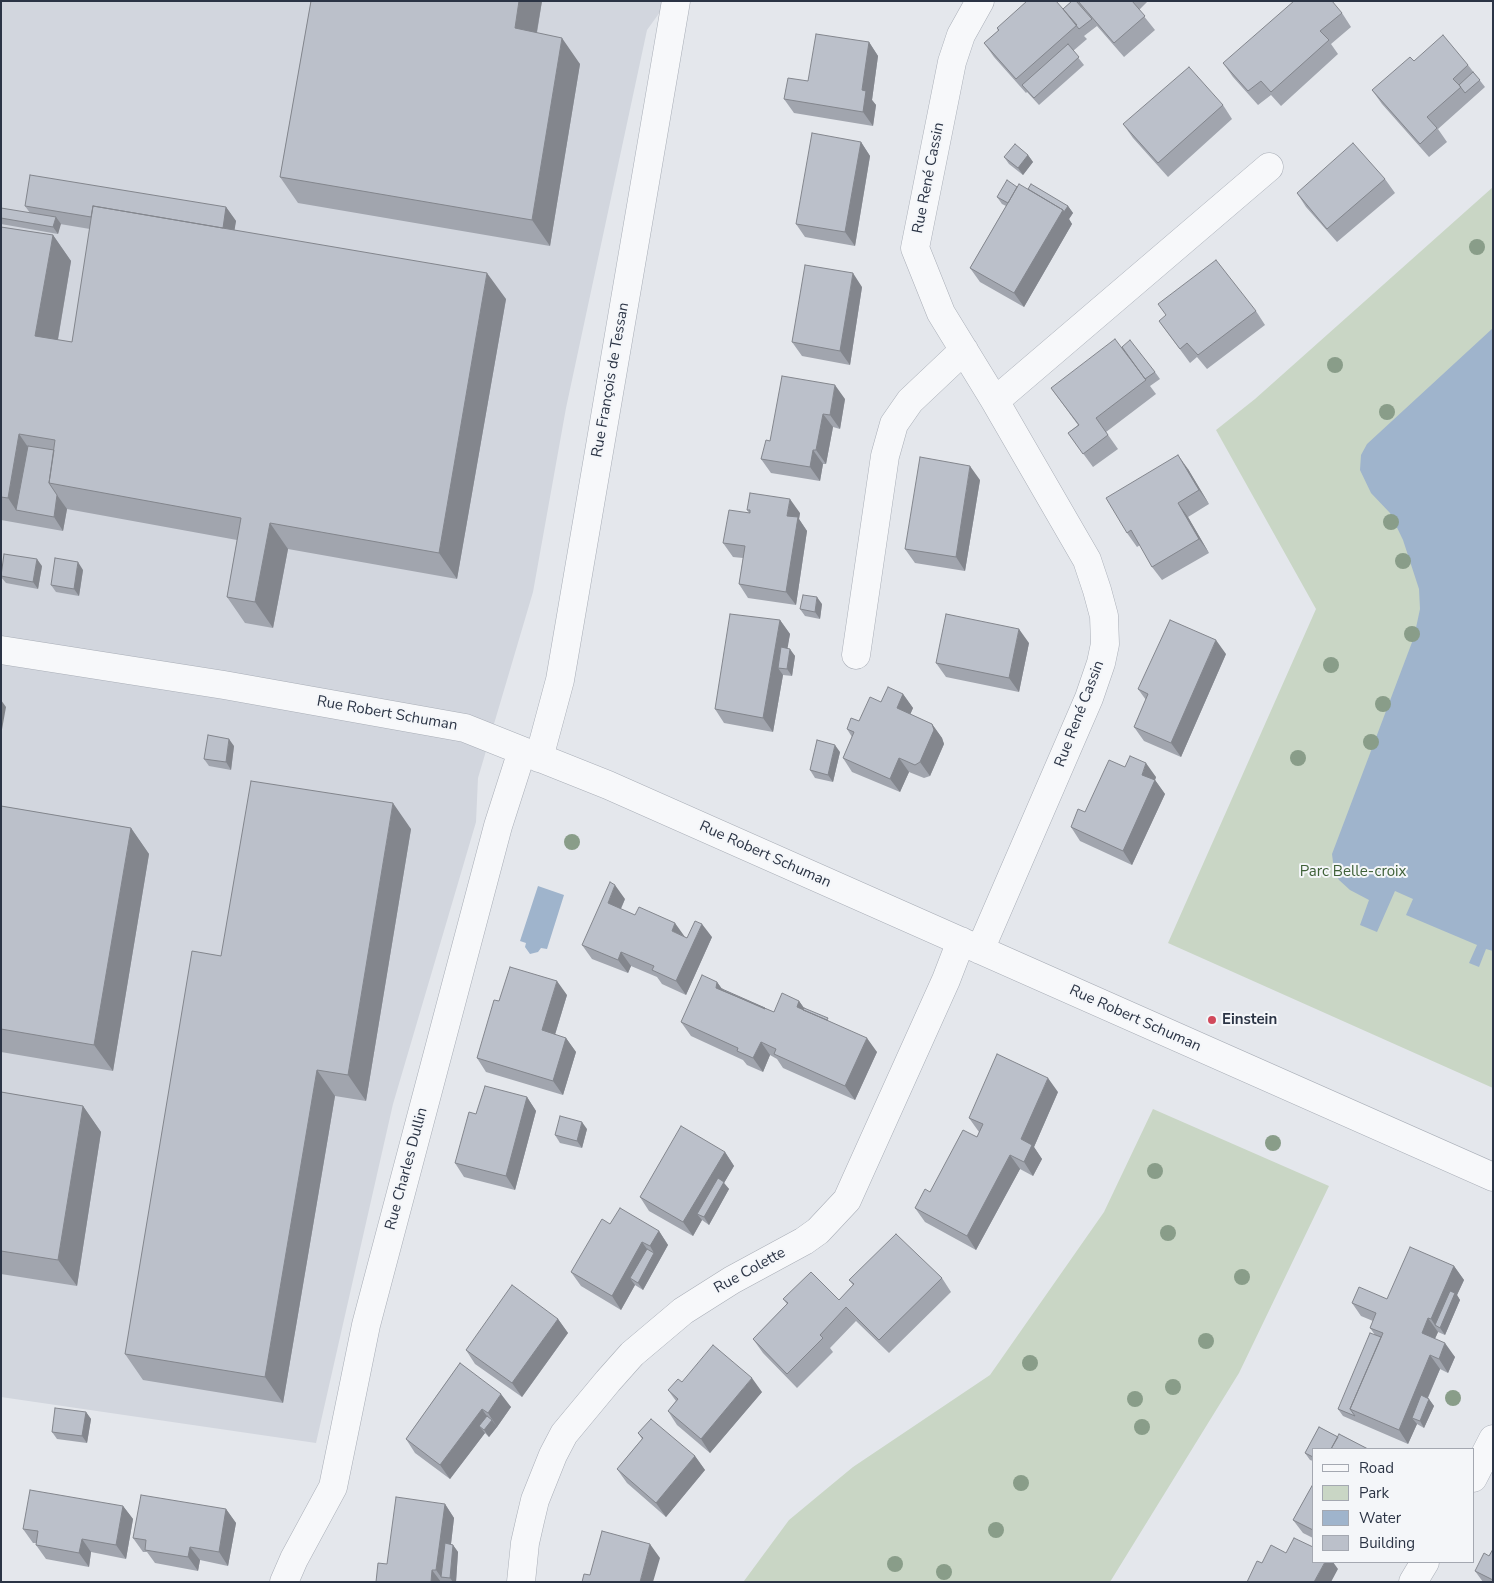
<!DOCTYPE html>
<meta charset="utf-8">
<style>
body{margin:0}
#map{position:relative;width:1494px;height:1583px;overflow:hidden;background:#e4e7ec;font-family:"Nunito Sans",sans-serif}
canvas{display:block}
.frame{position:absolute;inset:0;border:2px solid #2b3445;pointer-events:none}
.legend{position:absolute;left:1312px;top:1448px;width:162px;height:115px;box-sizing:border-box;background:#f4f6f9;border:1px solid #a4a8b1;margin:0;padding:6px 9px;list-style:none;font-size:15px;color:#2b3445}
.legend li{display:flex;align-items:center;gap:10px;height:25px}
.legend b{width:25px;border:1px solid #a4a8b1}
</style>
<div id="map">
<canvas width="1494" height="1583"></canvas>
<div class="frame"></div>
<ul class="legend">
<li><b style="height:6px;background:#f7f8fa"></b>Road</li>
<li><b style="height:14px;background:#c9d6c5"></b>Park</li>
<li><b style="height:14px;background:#9fb4cc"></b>Water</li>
<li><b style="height:14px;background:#bbc0ca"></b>Building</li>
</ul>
</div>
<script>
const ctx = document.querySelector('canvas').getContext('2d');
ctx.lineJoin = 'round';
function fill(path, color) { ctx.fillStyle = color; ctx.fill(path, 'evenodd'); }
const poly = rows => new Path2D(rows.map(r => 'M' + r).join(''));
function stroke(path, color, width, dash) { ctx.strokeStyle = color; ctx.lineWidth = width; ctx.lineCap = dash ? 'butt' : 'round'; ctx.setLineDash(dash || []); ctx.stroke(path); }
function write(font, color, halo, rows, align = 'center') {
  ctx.font = font + ' "Nunito Sans",sans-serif'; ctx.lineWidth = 4; ctx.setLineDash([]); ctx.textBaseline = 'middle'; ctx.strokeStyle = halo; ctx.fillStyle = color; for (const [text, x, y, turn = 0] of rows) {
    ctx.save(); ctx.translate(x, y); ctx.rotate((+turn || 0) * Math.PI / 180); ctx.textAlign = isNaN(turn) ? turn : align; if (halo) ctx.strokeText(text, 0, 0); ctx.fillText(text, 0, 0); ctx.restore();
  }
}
fill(poly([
 [1,1,668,1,647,30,566,408,533,592,478,778,476,822,393,1104,316,1443,1,1397]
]), '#d2d6de');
fill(poly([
 [1493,187,1493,1088,1168,943,1316,609,1216,430,1255,399],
 [1153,1109,1329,1186,1239,1373,1110,1582,744,1581,789,1520,830,1486,853,1467,990,1375,1104,1212]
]), '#c9d6c5');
fill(poly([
 [1493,328,1493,951,1486,949,1479,967,1469,963,1477,945,1406,915,1413,899,1395,891,1377,932,1360,925,1369,900,1350,890,1339,880,1334,870,1332,854,1414,637,1420,609,1419,589,1403,540,1390,513,1371,493,1360,470,1361,455,1367,444],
 [538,886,564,895,547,949,541,948,538,952,530,954,525,947,526,943,520,941]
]), '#9fb4cc');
const street = poly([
 [995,401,1269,167],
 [1,650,224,685,465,728,608,785,1493,1177],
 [856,655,885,456,894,424,910,401,964,350],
 [539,758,560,680,676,1],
 [980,950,1089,698,1101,663,1105,644,1104,616,1097,590,1087,560,995,401,941,313,915,248,952,62,961,35,980,1],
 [1473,1478,1493,1439],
 [284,1582,294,1559,333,1487,366,1325,498,826,522,751],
 [521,1582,525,1543,530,1521,535,1500,553,1455,564,1434,608,1381,632,1354,683,1311,732,1280,804,1241,818,1231,847,1200,946,980,961,941],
 [1413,1582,1425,1562]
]);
stroke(street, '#a9aeb7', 29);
stroke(street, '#f7f8fa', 28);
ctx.fillStyle = '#899d89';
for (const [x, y] of [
 [1477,247],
 [1335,365],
 [1387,412],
 [1391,522],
 [1403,561],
 [1412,634],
 [1331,665],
 [1383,704],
 [1371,742],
 [1298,758],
 [572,842],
 [1273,1143],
 [1155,1171],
 [1168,1233],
 [1242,1277],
 [1206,1341],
 [1030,1363],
 [1173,1387],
 [1453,1398],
 [1135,1399],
 [1142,1427],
 [1021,1483],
 [996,1530],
 [895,1564],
 [944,1572]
]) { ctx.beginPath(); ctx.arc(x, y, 8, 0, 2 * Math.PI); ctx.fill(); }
fill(poly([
 [311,1,542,1,537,33,580,64,550,246,298,203,280,177],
 [1072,1,1148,1,1139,10,1155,30,1124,57,1097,26,1084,36,1087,39,1073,51,1084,65,1039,105,1027,92,1026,93,994,57,984,43,998,31,997,28,1063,9],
 [1342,13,1351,27,1331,44,1338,54,1281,106,1271,95,1258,105,1233,77,1223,63],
 [869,42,878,56,872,100,876,105,873,126,794,113,784,99,808,81],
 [1414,61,1468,65,1485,87,1438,129,1447,142,1429,157,1382,104,1372,90],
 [1223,105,1232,119,1168,177,1133,138,1123,124],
 [861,142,870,156,855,246,805,237,796,224],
 [1028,155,1033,162,1023,175,1009,164,1004,157],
 [1385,179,1395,193,1337,242,1306,207,1297,193],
 [1017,187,1028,189,1068,206,1073,213,1069,219,1072,224,1024,307,980,282,970,268,1006,206,1002,204,997,197],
 [25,206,226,207,236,221,234,230,506,299,457,579,288,549,273,628,245,623,227,597,237,540,67,509,63,531,1,520,1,227,53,235,71,261,58,340,72,342,90,229,60,224,58,234,1,224,1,208,30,213],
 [862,287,850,365,802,356,792,342],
 [1256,311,1265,325,1207,369,1197,357,1190,363,1159,321],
 [1122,347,1155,372,1160,379,1150,386,1156,394,1106,432,1118,449,1093,467,1068,433,1078,425,1051,388],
 [845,399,840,429,833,427,826,464,823,464,820,481,771,473,761,459,770,441],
 [1188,469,1209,504,1188,517,1209,553,1162,580,1152,567,1140,545,1137,547,1127,533],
 [980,480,965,571,915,563,905,549],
 [747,510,800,513,799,519,807,531,796,605,748,598,739,584,743,558,733,557,723,543,749,513],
 [42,566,38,589,6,583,1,577],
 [83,570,79,596,56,592,51,585],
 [822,604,820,619,805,616,800,609],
 [780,620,790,634,787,648,795,656,792,676,783,675,773,732,724,723,715,709],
 [1029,643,1019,692,946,677,936,663],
 [1226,654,1181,757,1144,741,1134,727,1146,700,1138,689],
 [903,694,913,708,910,714,932,724,942,738,944,744,930,776,924,778,909,772,900,792,852,772,843,758,852,737,847,729,859,721,881,702],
 [234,746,231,770,209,766,204,759],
 [840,752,833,782,815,778,810,770],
 [1125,767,1156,777,1155,780,1165,794,1132,865,1080,841,1071,827],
 [1,806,131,828,149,854,113,1071,1,1052],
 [411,829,366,1101,335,1096,283,1403,143,1380,125,1354,221,956],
 [625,899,621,909,687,938,712,937,686,995,662,984,657,977,631,966,628,973,592,959,582,945],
 [717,982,722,989,774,1012,799,1001,804,1008,831,1022,877,1052,855,1100,783,1068,777,1059,770,1055,763,1072,747,1065,743,1060,691,1036,681,1022],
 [567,995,555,1035,566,1038,576,1052,563,1095,486,1072,477,1058,499,1001],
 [1,1092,83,1106,101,1132,77,1286,1,1274],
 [1058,1092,1034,1147,1042,1159,1033,1176,1020,1169,976,1250,925,1222,915,1208,930,1192,977,1137,979,1132,969,1118],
 [527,1097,536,1111,515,1190,464,1177,455,1163],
 [587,1129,582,1148,560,1143,555,1135],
 [725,1152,734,1166,724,1183,729,1189,709,1225,702,1220,693,1236,649,1211,640,1197],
 [610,1224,659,1231,668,1245,643,1290,635,1285,621,1310,581,1286,571,1272],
 [1454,1266,1464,1280,1457,1295,1460,1300,1445,1335,1438,1332,1435,1339,1455,1357,1448,1373,1440,1369,1428,1398,1434,1406,1424,1428,1417,1424,1408,1444,1343,1416,1338,1409,1375,1335,1370,1328,1373,1321,1361,1316,1352,1303,1387,1299],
 [942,1278,951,1292,889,1353,856,1321,830,1348,833,1352,797,1388,763,1353,753,1339,787,1304,783,1299,839,1300,853,1285,849,1280],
 [558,1319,568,1333,522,1397,475,1364,466,1350],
 [460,1363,511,1407,497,1427,489,1437,485,1433,450,1479,415,1453,406,1439],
 [682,1382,762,1392,710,1453,677,1425,668,1411,676,1401,668,1390],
 [86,1412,91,1419,87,1443,57,1439,52,1432],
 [1319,1427,1338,1437,1339,1434,1368,1449,1313,1449,1313,1461,1310,1460,1305,1453],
 [638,1433,695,1456,705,1470,666,1517,627,1483,617,1469,642,1439],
 [1313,1484,1313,1538,1303,1533,1293,1520],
 [445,1504,454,1518,451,1544,453,1545,458,1552,456,1582,376,1582,387,1564],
 [123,1506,133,1519,126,1559,91,1552,89,1567,46,1559,36,1545,36,1543,33,1543,23,1529],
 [226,1509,236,1523,228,1566,200,1560,198,1571,155,1563,147,1552,143,1552,133,1538],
 [1493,1549,1493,1582,1483,1582,1475,1571,1489,1556]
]), '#a1a5ae');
fill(poly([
 [519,1,542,1,533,54,515,28],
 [562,38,580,64,550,246,532,220],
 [869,42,878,56,872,100,876,105,873,126,863,112,862,90],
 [861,142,870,156,855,246,845,232],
 [1028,155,1033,162,1023,175,1018,168],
 [1068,206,1073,213,1069,219,1072,224,1024,307,1014,293,1063,210],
 [226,207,236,221,231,252,221,238],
 [56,217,61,224,58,234,53,227],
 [53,235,71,261,54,362,35,336],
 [487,273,506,299,457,579,439,553],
 [853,273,862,287,850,365,840,351],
 [835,385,845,399,840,429,830,415],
 [823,414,833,427,826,464,816,450],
 [19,434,37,460,16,510,8,498],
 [813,450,823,464,820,481,810,467],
 [1178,455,1188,469,1209,504,1199,490],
 [970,466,980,480,965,571,956,557],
 [57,495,67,509,63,531,54,517],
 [790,499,800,513,799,519,807,531,796,605,786,592,787,516],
 [1178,503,1188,517,1209,553,1199,539],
 [270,523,288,549,273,628,255,602],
 [37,559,42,566,38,589,33,582],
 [78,562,83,570,79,596,74,589],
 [817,597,822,604,820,619,815,612],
 [780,620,790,634,784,669,778,668,783,675,773,732,763,718],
 [1019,629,1029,643,1019,692,1009,678],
 [1216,640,1226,654,1181,757,1171,743],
 [790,649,795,656,792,676,787,669],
 [903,694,913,708,907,722,897,708],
 [1,700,6,707,1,735],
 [932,724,942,738,944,744,930,776,920,762],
 [229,739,234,746,231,770,226,762],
 [835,745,840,752,833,782,828,775],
 [899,758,909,772,900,792,890,779],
 [1146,763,1156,777,1155,780,1165,794,1132,865,1123,851,1142,775],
 [393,803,411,829,366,1101,348,1075],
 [131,828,149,854,113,1071,94,1045],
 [615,885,625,899,617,917,608,903],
 [675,923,685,937,672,931],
 [702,924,712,937,686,995,676,981],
 [621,952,631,966,628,973,618,960],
 [557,981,567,995,552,1044,542,1030],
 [717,982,727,996,716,988],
 [799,1001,809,1015,797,1007],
 [566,1038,576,1052,563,1095,553,1081],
 [867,1038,877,1052,855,1100,845,1086],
 [761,1042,770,1055,763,1072,753,1058],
 [317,1070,335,1096,283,1403,265,1377],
 [1048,1078,1058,1092,1034,1147,1042,1159,1033,1176,1024,1162,1021,1139],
 [527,1097,536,1111,515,1190,506,1176],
 [83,1106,101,1132,77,1286,58,1260],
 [582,1122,587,1129,582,1148,577,1141],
 [725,1152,734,1166,724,1183,729,1189,709,1225,704,1217,697,1214,702,1220,693,1236,683,1222],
 [1010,1155,1020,1169,976,1250,967,1236],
 [659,1231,668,1245,643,1290,638,1283,654,1253,650,1246],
 [642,1242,652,1256,630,1278,635,1285,621,1310,612,1296],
 [1454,1266,1464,1280,1457,1295,1460,1300,1445,1335,1440,1328,1435,1325,1431,1319],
 [1428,1318,1438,1332,1431,1347,1422,1333],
 [558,1319,568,1333,522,1397,512,1383],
 [1445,1343,1455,1357,1448,1373,1439,1359],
 [1430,1355,1440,1369,1418,1420,1412,1418,1417,1424,1408,1444,1399,1430],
 [752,1378,762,1392,710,1453,701,1439],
 [501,1394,511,1407,497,1427,488,1413],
 [1429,1399,1434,1406,1424,1428,1420,1421],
 [482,1409,491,1422,492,1420,497,1427,489,1437,484,1430,479,1426,485,1433,450,1479,440,1465],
 [86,1412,91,1419,87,1443,82,1436],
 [695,1456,705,1470,666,1517,656,1503],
 [445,1504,454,1518,447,1578,441,1577,436,1570],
 [123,1506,133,1519,126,1559,116,1545],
 [226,1509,236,1523,228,1566,219,1552],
 [82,1539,91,1552,89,1567,79,1553],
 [650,1544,660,1558,653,1582,640,1582],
 [453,1545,458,1552,456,1582,453,1582,450,1578],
 [190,1547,200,1560,198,1571,188,1557],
 [1325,1562,1333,1562,1338,1569,1331,1582,1314,1582],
 [432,1570,441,1582,431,1582]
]), '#83868d');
const building = poly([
 [311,1,519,1,515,28,562,38,532,220,280,177,311,1],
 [1027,1,1056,1,1077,25,1016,79,984,43,999,30,997,28,1027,1],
 [1072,1,1076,1,1092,19,1079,29,1063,9,1072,1],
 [1078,1,1132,1,1145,16,1114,43,1078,1],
 [1294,1,1332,1,1342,13,1320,31,1329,40,1271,92,1261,81,1248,91,1223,63,1294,1],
 [816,34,869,42,862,90,866,91,863,112,784,99,788,78,808,81,816,34],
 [1443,35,1468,65,1453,79,1461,87,1427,117,1437,128,1420,144,1372,90,1410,57,1414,61,1443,35],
 [1068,44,1079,57,1034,98,1022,85,1068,44],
 [1189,67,1223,105,1158,163,1123,124,1189,67],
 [1473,72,1480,80,1465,93,1459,85,1473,72],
 [812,133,861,142,845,232,796,224,812,133],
 [1353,143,1385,179,1327,229,1297,193,1353,143],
 [1015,144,1028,155,1018,168,1004,157,1015,144],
 [30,175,226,207,223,228,93,206,91,217,25,206,30,175],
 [1007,180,1017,187,1008,203,997,197,1007,180],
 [1019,184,1063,210,1014,293,970,268,1019,184],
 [1031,184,1068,206,1064,212,1063,210,1028,189,1031,184],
 [93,206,487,273,439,553,270,523,255,602,227,597,241,518,49,483,55,440,19,434,8,498,1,497,1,227,53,235,35,336,72,342,93,206],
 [1,208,56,217,53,227,1,218,1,208],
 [1216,260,1256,311,1198,355,1187,343,1180,349,1159,321,1166,315,1158,304,1216,260],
 [805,265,853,273,840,351,792,342,805,265],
 [1115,339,1146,380,1096,418,1108,435,1083,454,1068,433,1079,425,1051,388,1115,339],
 [1130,340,1155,372,1145,379,1122,347,1130,340],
 [782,376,835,385,830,415,823,414,816,450,813,450,810,467,761,459,766,440,770,441,782,376],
 [28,446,54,450,49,483,57,495,54,517,16,510,28,446],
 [1178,455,1199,490,1178,503,1199,539,1152,567,1131,530,1127,533,1106,498,1178,455],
 [920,457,970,466,956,557,905,549,920,457],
 [750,493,790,499,787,516,798,517,786,592,739,584,745,546,723,543,729,510,750,513,750,510,747,510,750,493],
 [4,554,37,559,33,582,1,576,4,554],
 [55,558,78,562,74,589,51,585,55,558],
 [803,595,817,597,815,612,800,609,803,595],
 [730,614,780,620,763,718,715,709,730,614],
 [946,614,1019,629,1009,678,936,663,946,614],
 [1170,620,1216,640,1171,743,1134,727,1148,694,1138,689,1170,620],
 [781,647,790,649,787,669,778,668,781,647],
 [888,687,903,694,897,708,932,724,934,730,920,762,915,765,899,758,890,779,843,758,854,732,847,729,851,718,859,721,870,697,881,702,888,687],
 [208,735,229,739,226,762,204,759,208,735],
 [817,740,835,745,828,775,810,770,817,740],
 [1130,756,1146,763,1142,775,1155,780,1123,851,1071,827,1078,809,1085,812,1109,760,1125,767,1130,756],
 [251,781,393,803,348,1075,317,1070,265,1377,125,1354,192,951,221,956,251,781],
 [1,806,131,828,94,1045,1,1029,1,806],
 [610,882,615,885,608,903,635,915,639,907,675,923,672,931,687,938,695,921,702,924,676,981,652,970,654,966,621,952,618,960,582,945,610,882],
 [510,967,557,981,542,1030,566,1038,553,1081,477,1058,494,1000,499,1001,510,967],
 [702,975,717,982,716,988,774,1012,782,993,799,1001,797,1007,867,1038,845,1086,774,1054,776,1049,761,1042,753,1058,737,1051,738,1048,681,1022,702,975],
 [722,989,765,1008,765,1009,722,990,722,989],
 [804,1008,828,1018,827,1020,803,1010,804,1008],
 [997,1054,1048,1078,1021,1139,1032,1145,1024,1162,1010,1155,967,1236,915,1208,925,1189,930,1192,963,1130,977,1137,983,1124,969,1118,997,1054],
 [485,1086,527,1097,506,1176,455,1163,469,1112,476,1114,485,1086],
 [1,1092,83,1106,58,1260,1,1251,1,1092],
 [560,1116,582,1122,577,1141,555,1135,560,1116],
 [681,1126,725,1152,683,1222,640,1197,681,1126],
 [718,1178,724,1182,704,1217,697,1214,718,1178],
 [620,1208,659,1231,650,1246,642,1242,612,1296,571,1272,602,1219,610,1224,620,1208],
 [896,1234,942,1278,879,1340,846,1307,820,1335,823,1338,787,1374,753,1339,788,1303,783,1299,811,1272,839,1300,854,1284,849,1280,896,1234],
 [1410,1247,1454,1266,1431,1319,1428,1318,1422,1333,1445,1343,1439,1359,1430,1355,1399,1430,1350,1409,1383,1333,1370,1328,1376,1313,1352,1303,1359,1287,1387,1299,1410,1247],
 [647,1249,654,1253,638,1283,630,1278,647,1249],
 [512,1285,558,1319,512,1383,466,1350,512,1285],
 [1450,1291,1455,1293,1440,1328,1435,1325,1450,1291],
 [1370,1333,1381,1337,1350,1409,1355,1416,1338,1409,1370,1333],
 [713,1345,752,1378,701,1439,668,1411,678,1399,668,1390,678,1379,682,1382,713,1345],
 [460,1363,501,1394,488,1413,482,1409,440,1465,406,1439,460,1363],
 [1421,1395,1429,1399,1420,1421,1412,1418,1421,1395],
 [55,1408,86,1412,82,1436,52,1432,55,1408],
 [487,1416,492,1420,484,1430,479,1426,487,1416],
 [651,1419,695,1456,656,1503,617,1469,643,1438,638,1433,651,1419],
 [1319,1427,1338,1437,1331,1449,1313,1449,1313,1457,1305,1453,1319,1427],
 [1339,1434,1368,1449,1331,1449,1339,1434],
 [1313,1484,1313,1530,1293,1520,1313,1484],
 [30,1490,123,1506,116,1545,82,1539,79,1553,36,1545,38,1531,23,1529,30,1490],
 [141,1495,226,1509,219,1552,190,1547,188,1557,145,1550,146,1540,133,1538,141,1495],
 [396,1497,445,1504,436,1570,432,1570,431,1582,376,1582,378,1563,387,1564,396,1497],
 [602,1531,650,1544,640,1582,582,1582,584,1574,590,1575,602,1531],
 [1294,1538,1313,1547,1313,1562,1325,1562,1314,1582,1247,1582,1257,1561,1262,1563,1271,1545,1286,1553,1294,1538],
 [445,1543,453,1545,450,1578,441,1577,445,1543],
 [1493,1549,1493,1580,1475,1571,1484,1553,1489,1556,1493,1549]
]);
fill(building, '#bbc0ca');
stroke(building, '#83868d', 1);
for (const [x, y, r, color] of [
 [1212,1020,5,"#d1495b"]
]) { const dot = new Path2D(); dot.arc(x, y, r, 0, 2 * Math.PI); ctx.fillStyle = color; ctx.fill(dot); stroke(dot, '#f4f6f9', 2); }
write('15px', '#2b3445', '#f4f6f9', [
 ["Rue René Cassin",929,178,-79],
 ["Rue François de Tessan",611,380,-80],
 ["Rue Robert Schuman",387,714,10],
 ["Rue René Cassin",1080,714,-69],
 ["Rue Robert Schuman",765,855,24],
 ["Rue Robert Schuman",1135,1019,24],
 ["Rue Charles Dullin",407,1169,-75],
 ["Rue Colette",750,1271,-29]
]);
write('15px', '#3f6138', '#f4f6f9', [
 ["Parc Belle-croix",1353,872]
]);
write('bold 15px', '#2b3445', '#f4f6f9', [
 ["Einstein",1222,1020]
], 'left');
</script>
